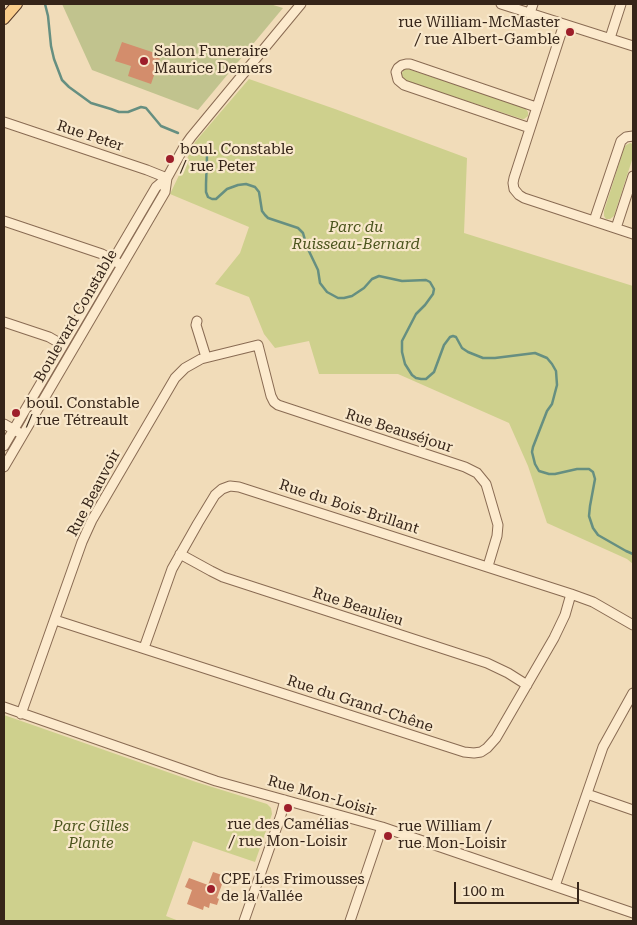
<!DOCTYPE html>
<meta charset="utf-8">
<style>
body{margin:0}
#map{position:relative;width:637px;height:925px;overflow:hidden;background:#f1dcb9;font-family:"Roboto Serif",serif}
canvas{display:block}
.frame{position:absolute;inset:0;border:5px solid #362519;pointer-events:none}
.scale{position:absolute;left:454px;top:882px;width:125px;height:22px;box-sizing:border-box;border:2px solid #362519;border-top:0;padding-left:6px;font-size:15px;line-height:18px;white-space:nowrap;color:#362519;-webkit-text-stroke:4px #f8e7ca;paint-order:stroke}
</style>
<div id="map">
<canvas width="637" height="925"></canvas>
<div class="frame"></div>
<div class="scale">100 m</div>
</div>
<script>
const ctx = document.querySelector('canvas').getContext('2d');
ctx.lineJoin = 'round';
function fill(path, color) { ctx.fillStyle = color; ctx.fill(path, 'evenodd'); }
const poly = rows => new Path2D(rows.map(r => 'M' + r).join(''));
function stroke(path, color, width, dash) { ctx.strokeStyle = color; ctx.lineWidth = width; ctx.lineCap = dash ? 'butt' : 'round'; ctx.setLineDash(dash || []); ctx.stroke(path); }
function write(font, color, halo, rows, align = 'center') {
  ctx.font = font + ' "Roboto Serif",serif'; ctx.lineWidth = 4.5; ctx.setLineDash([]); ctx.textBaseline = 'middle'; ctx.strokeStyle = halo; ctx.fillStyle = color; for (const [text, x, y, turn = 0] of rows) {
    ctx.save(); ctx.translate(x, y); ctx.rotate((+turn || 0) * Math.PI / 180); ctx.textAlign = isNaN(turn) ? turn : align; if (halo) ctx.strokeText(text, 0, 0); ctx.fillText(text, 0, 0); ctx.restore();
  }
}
fill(poly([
 [405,69,408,69,525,108,528,112,528,116,524,119,522,119,406,81,402,78,401,75,403,71],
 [249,79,335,109,467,158,464,233,633,286,633,564,627,559,547,523,528,466,509,423,398,374,319,374,309,341,275,348,264,334,249,297,215,284,240,253,249,227,170,194,195,142],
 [630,143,633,144,633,157,614,216,610,219,606,219,604,216,604,211,624,148,626,145],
 [4,715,196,782,267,804,271,808,272,814,255,862,193,841,166,916,179,921,4,921]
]), '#ced08d');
fill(poly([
 [62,4,270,4,283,8,198,110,92,70]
]), '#c1c38e');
stroke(poly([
 [45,4,48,16,51,46,54,59,62,80,69,87,91,103,111,109,119,112,128,112,141,107,146,108,161,126,178,133],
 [199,146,203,149,207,156,206,184,206,192,208,197,212,199,216,199,227,189,238,185,246,184,255,187,259,192,262,211,265,215,268,218,298,228,303,233,307,247,318,270,320,283,327,292,338,298,344,298,352,296,364,288,372,279,379,276,402,281,426,280,430,282,434,289,433,294,425,305,416,314,402,341,402,352,405,364,412,375,416,378,421,379,426,379,434,372,444,345,450,337,453,336,456,337,462,348,468,352,483,358,495,358,535,353,547,358,552,364,556,371,557,385,552,404,547,411,533,447,532,452,535,464,539,471,549,474,555,474,577,469,589,469,593,472,595,479,590,506,589,516,593,528,598,535,626,551,633,554]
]), '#668f81', 2.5);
fill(poly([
 [122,42,161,55,151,84,128,76,131,66,115,61],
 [213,872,225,876,217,898,219,899,217,905,210,903,209,908,204,906,203,910,187,904,192,890,185,887,189,878,208,885]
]), '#d38d6c');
const minor = poly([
 [501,4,633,46],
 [530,13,533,4],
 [564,24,514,178,513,183,514,189,519,195,524,198,633,234],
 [610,38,621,4],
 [4,122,147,170,167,178],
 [530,128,404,85,398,80,396,72,398,68,402,65,406,64,410,64,536,107],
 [4,221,102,254,118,263],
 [594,221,621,141,626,137,633,136],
 [616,228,633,176],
 [197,321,196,325,206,357],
 [4,322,49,337,63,345],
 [4,424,18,432],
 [4,446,156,187,167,178],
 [4,467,165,192,167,178,184,147,191,137,301,4],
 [180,554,211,571,223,577,487,663,508,673,527,685],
 [55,620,464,752,474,753,481,752,487,748,496,738,554,638,565,615,571,594],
 [144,648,172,569,198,523,215,495,222,489,230,486,239,487,571,594,593,602,633,625],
 [4,707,216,781,382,827,633,913],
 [21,714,82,542,92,520,175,378,185,368,201,359,258,345,271,396,274,402,278,405,465,467,477,473,486,484,498,525,497,536,488,566],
 [587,794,633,810],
 [555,886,603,747,633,693],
 [244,921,281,815,285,800],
 [350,921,382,827]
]);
const major = poly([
 [4,19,17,4]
]);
stroke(minor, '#896b53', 11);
stroke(major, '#563928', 12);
stroke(minor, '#fceacd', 9);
stroke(major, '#face8c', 10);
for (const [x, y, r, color] of [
 [570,32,5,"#9d1e2a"],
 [144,61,5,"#9d1e2a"],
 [170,159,5,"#9d1e2a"],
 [16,413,5,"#9d1e2a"],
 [288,808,5,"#9d1e2a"],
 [388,836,5,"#9d1e2a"],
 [211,889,5,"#9d1e2a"]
]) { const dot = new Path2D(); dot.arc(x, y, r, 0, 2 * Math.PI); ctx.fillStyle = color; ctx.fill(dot); stroke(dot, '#f8e7ca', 2); }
write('15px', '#362519', '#f8e7ca', [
 ["rue William-McMaster",560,23,"right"],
 ["/ rue Albert-Gamble",560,40,"right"],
 ["Salon Funeraire",154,52],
 ["Maurice Demers",154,69],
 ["boul. Constable",180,150],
 ["/ rue Peter",180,167],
 ["boul. Constable",26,404],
 ["/ rue Tétreault",26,421],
 ["rue des Camélias",288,825,"center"],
 ["/ rue Mon-Loisir",288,842,"center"],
 ["rue William /",398,827],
 ["rue Mon-Loisir",398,844],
 ["CPE Les Frimousses",221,880],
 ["de la Vallée",221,897]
], 'left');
write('15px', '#362519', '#f8e7ca', [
 ["Rue Peter",90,136,18],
 ["Boulevard Constable",76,316,-60],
 ["Rue Beauséjour",399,431,18],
 ["Rue Beauvoir",94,493,-62],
 ["Rue du Bois-Brillant",349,507,18],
 ["Rue Beaulieu",358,607,18],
 ["Rue du Grand-Chêne",360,704,18],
 ["Rue Mon-Loisir",322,796,16]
]);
write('italic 15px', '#4c551e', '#f8e7ca', [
 ["Parc du",356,228],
 ["Ruisseau-Bernard",356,245],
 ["Parc Gilles",91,827],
 ["Plante",91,844]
]);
</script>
